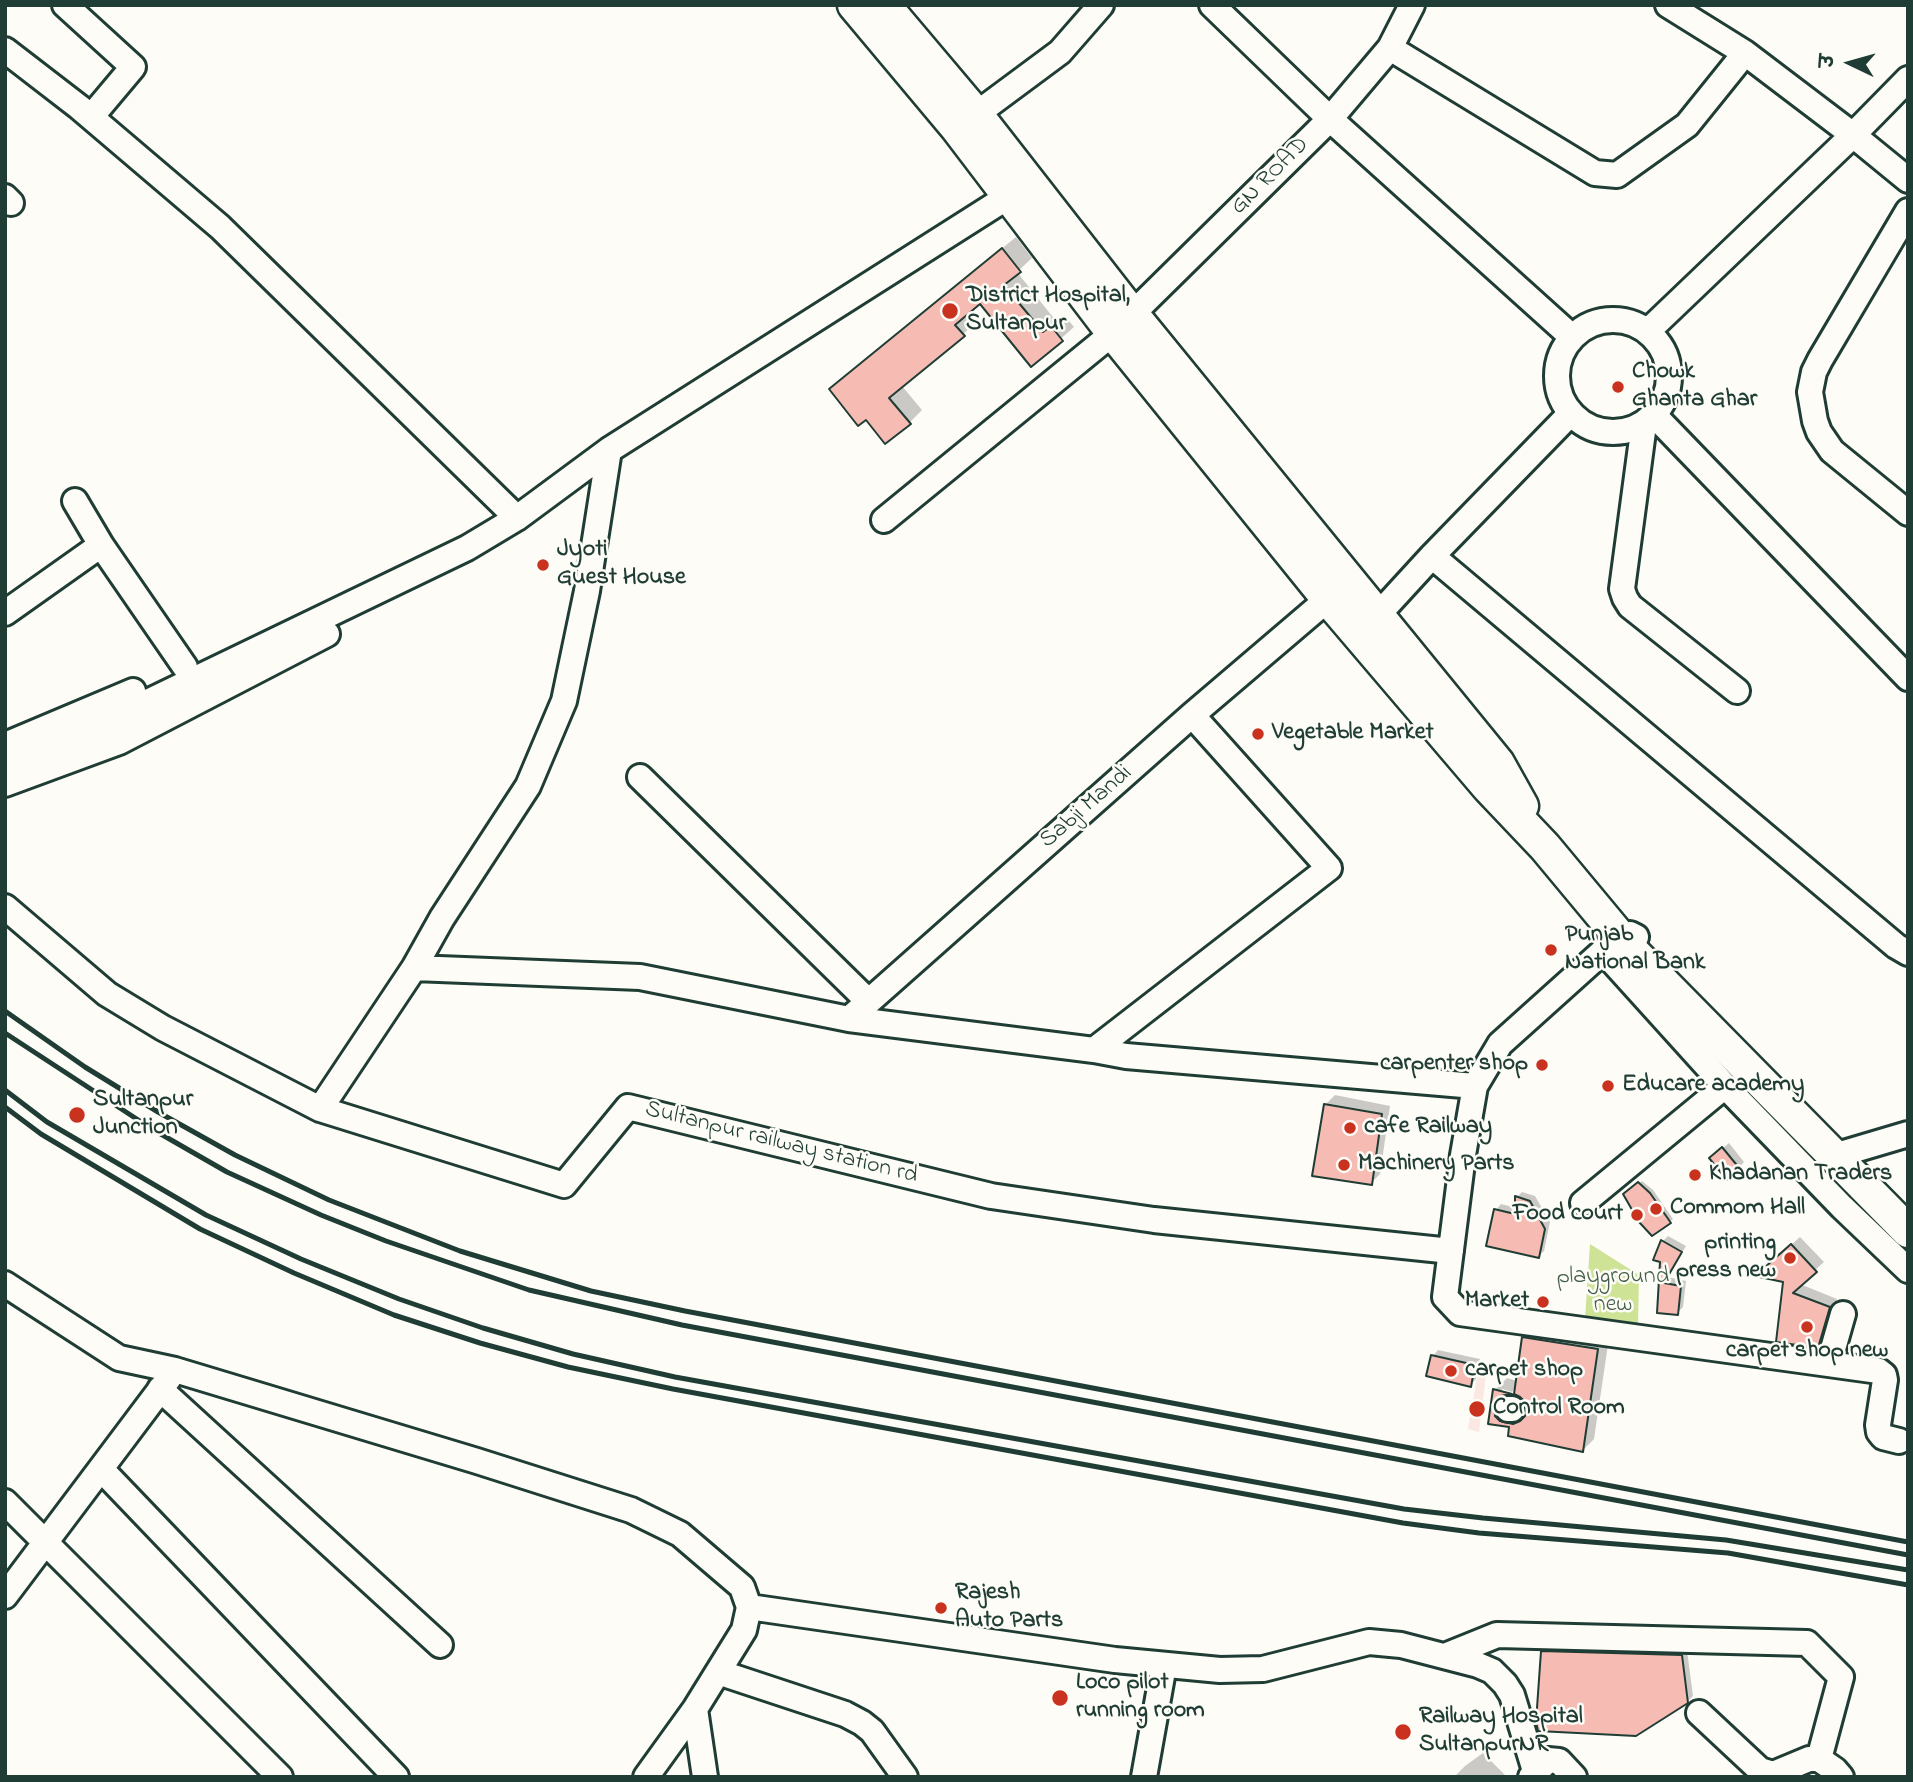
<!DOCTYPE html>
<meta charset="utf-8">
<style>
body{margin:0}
#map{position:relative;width:1913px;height:1782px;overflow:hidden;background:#fdfcf7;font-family:"Indie Flower","Playpen Sans Deva",sans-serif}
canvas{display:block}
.frame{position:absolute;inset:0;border:7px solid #1f3d34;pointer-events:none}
.north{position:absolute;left:1815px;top:28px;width:70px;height:70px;-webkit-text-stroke:5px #fdfcf7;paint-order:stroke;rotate:275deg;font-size:19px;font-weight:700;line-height:28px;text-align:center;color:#1f3d34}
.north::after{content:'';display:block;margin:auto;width:24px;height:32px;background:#1f3d34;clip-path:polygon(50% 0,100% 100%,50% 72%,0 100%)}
</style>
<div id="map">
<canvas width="1913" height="1782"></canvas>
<div class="frame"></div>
<div class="north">उ</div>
</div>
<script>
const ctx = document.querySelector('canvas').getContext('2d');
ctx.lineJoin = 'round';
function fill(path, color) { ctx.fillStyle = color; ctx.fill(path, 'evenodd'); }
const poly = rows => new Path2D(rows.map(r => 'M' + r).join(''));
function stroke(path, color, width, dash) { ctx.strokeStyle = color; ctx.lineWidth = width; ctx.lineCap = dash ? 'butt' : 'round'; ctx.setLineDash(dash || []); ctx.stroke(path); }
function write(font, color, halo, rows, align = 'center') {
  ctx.font = font + ' "Indie Flower",sans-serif'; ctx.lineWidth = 5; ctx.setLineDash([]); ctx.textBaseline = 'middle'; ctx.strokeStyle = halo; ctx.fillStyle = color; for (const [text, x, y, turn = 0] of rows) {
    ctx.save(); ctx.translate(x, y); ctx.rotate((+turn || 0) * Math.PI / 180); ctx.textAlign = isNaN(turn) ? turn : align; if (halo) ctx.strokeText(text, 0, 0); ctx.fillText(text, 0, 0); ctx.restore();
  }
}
fill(poly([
 [1478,1372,1486,1375,1479,1432,1468,1429]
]), '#fbe8e2');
fill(poly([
 [1590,1244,1639,1275,1638,1325,1585,1319]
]), '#cfe397');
fill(poly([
 [1016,237,1032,258,1017,272,1056,321,1064,315,1074,327,1031,365,981,302,968,312,976,323,902,386,922,410,909,423,844,377],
 [1335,1095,1390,1106,1380,1174,1371,1183,1326,1104],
 [1729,1143,1744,1162,1739,1168,1717,1153],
 [1642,1181,1653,1190,1673,1219,1652,1234,1628,1192],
 [1522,1192,1535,1196,1550,1222,1544,1251,1538,1256,1496,1210,1501,1204,1517,1208,1517,1197],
 [1668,1236,1686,1246,1668,1277,1686,1281,1683,1307,1677,1313,1659,1311,1663,1241],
 [1800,1237,1824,1262,1800,1284,1837,1299,1826,1337,1817,1346,1785,1281,1765,1268],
 [1536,1325,1609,1338,1594,1439,1582,1451,1511,1425,1490,1422,1495,1390,1507,1378,1517,1381,1524,1337],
 [1516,1387,1527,1402,1527,1413,1512,1410,1506,1403,1506,1394,1502,1393,1502,1389,1512,1392],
 [1438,1350,1480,1359,1476,1379,1470,1385,1433,1356],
 [1548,1646,1687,1650,1693,1696,1687,1702,1543,1652],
 [1483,1753,1507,1777,1454,1777,1465,1766]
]), '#0003');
const building = poly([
 [1002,248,1021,272,1004,285,1043,332,1051,326,1063,341,1031,367,980,304,955,325,965,336,889,398,911,424,885,444,866,420,858,426,829,389,1002,248],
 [1324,1104,1382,1114,1372,1185,1312,1176,1324,1104],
 [1722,1147,1740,1169,1727,1180,1709,1158,1722,1147],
 [1638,1182,1650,1193,1671,1223,1652,1236,1639,1222,1623,1194,1638,1182],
 [1515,1196,1530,1201,1545,1229,1539,1258,1486,1246,1494,1209,1515,1214,1515,1196],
 [1661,1240,1682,1252,1664,1283,1681,1286,1678,1315,1657,1313,1660,1262,1653,1260,1661,1240],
 [1791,1244,1817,1272,1793,1293,1830,1307,1818,1348,1776,1342,1783,1282,1755,1276,1791,1244],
 [1522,1337,1598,1349,1583,1452,1508,1436,1509,1427,1488,1424,1493,1389,1512,1394,1501,1396,1495,1402,1495,1416,1500,1421,1513,1424,1520,1421,1525,1416,1525,1402,1520,1397,1514,1394,1522,1337],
 [1431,1355,1475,1365,1471,1387,1426,1376,1431,1355],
 [1541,1651,1682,1655,1688,1703,1636,1736,1538,1731,1536,1722,1541,1651]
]);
fill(building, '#f6bbb2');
stroke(building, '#1f3d34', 2);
const minor = poly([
 [65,5,133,67,91,117],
 [1212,5,1330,119,1572,337],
 [1390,48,1595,173,1617,175,1687,125,1745,53,1668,5],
 [5,50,79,107,220,227,517,518],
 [1745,53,1853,135,1908,180],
 [963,124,1060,52,1101,5],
 [5,197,11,203],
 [1908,211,1820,360,1814,372,1810,392,1815,421,1819,432,1832,451,1908,513],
 '1557 376a56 56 0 1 1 112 0a56 56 0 1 1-112 0Z',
 [1648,331,1853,135,1908,79],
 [1653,414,1908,678],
 [1644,424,1622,589,1625,598,1630,606,1737,691],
 [75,501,101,545],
 [884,520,1113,333,1330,119,1390,48,1412,5],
 [1432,556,1896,946,1908,953],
 [5,613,101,545,185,667],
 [1366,628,1432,556,1571,413],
 [5,745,133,691],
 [5,765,108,721,467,548,517,518,609,450,1009,196],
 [640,777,868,1001],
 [5,784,119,742,327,634],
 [5,907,107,994,163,1028,320,1109,564,1185,628,1107,991,1196,1154,1220,1451,1251],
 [1636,937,1630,934,1619,937,1500,1044,1475,1086,1463,1155,1445,1297,1460,1313,1879,1371,1884,1375,1885,1380,1878,1425,1879,1432,1883,1437,1899,1441],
 [1603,951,1725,1086,1842,1207,1908,1270],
 [414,968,640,977,849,1019,1094,1050,1126,1056,1475,1086],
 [849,1019,1192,715,1328,599],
 [1094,1050,1329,868,1192,715],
 [320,1109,414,968,442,918,528,786,564,701,587,591,609,450],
 [1844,1153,1908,1134],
 [1583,1203,1725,1086],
 [5,1284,119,1358,175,1370,477,1461,631,1510,680,1534,742,1587,749,1607,744,1630,695,1709,646,1777],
 [1829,1363,1843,1314],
 [160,1389,440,1645],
 [1508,1409,1512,1409],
 [101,1469,396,1777],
 [5,1502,280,1777],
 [5,1596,169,1378],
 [749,1607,1115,1660,1220,1670,1263,1669,1369,1642,1401,1645,1478,1665,1492,1671,1505,1684,1512,1695,1535,1771],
 [1445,1656,1497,1635,1807,1643,1841,1677,1819,1759],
 [718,1672,845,1714,862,1723,872,1731,905,1777],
 [695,1709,705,1777],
 [1699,1713,1760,1770,1773,1774,1809,1759,1819,1759,1835,1770,1841,1777],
 [1144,1777,1164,1665],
 [1531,1777,1548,1760,1559,1761,1574,1777]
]);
const major = poly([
 [854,5,957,128,1113,333,1328,599,1489,788,1545,847,1629,948,1908,1231],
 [884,5,976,114,1132,314,1498,763,1522,806]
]);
stroke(minor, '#1f3d34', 30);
stroke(major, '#1f3d34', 37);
stroke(minor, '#fdfcf7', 24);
stroke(major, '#fdfcf7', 32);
stroke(poly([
 [5,1011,85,1067,158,1112,235,1155,329,1200,460,1251,591,1291,685,1311,1908,1542],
 [5,1033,152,1129,227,1172,321,1215,386,1241,529,1290,682,1325,1908,1555],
 [5,1090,47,1122,206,1215,301,1259,399,1299,483,1328,573,1354,675,1377,1404,1509,1483,1518,1726,1540,1908,1570],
 [5,1107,41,1134,200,1229,294,1273,394,1315,480,1343,568,1367,673,1389,1403,1523,1479,1533,1728,1553,1908,1585]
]), '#1f3d34', 5);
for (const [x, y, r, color] of [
 [950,311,9,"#c8321e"],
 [1618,387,7,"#c8321e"],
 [543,565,7,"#c8321e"],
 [1258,734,7,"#c8321e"],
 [1551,950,7,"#c8321e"],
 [1542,1065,7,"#c8321e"],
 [1608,1086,7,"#c8321e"],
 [77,1115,9,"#c8321e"],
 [1350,1128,7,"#c8321e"],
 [1344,1165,7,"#c8321e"],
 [1695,1175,7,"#c8321e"],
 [1656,1209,7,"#c8321e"],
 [1637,1215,7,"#c8321e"],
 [1790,1258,7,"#c8321e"],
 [1543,1302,7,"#c8321e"],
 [1807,1327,7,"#c8321e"],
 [1451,1371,7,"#c8321e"],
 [1477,1409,9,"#c8321e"],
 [941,1608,7,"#c8321e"],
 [1060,1698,9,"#c8321e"],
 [1403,1732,9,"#c8321e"]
]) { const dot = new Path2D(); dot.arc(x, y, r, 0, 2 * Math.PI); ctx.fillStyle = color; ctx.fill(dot); stroke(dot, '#fdfcf7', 2.5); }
write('24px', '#1f3d34', '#fdfcf7', [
 ["GN ROAD",1271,177,-45],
 ["Sabji Mandi",1087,808,-41],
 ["Sultanpur railway station rd",781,1144,14]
]);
write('bold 24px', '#1f3d34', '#fdfcf7', [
 ["District Hospital,",966,297],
 ["Sultanpur",966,325],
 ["Chowk",1632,373],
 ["Ghanta Ghar",1632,401],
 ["Jyoti",557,551],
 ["Guest House",557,579],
 ["Vegetable Market",1272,734],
 ["Punjab",1565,936],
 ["National Bank",1565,964],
 ["carpenter shop",1528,1065,"right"],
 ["Educare academy",1622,1086],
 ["Sultanpur",93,1101],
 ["Junction",93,1129],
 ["cafe Railway",1364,1128],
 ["Machinery Parts",1358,1165],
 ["Khadanan Traders",1709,1175],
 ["Commom Hall",1670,1209],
 ["Food court",1623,1215,"right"],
 ["printing",1776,1244,"right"],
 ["press new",1776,1272,"right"],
 ["Market",1529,1302,"right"],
 ["carpet shop new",1807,1352,"center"],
 ["carpet shop",1465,1371],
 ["Control Room",1493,1409],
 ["Rajesh",955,1594],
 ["Auto Parts",955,1622],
 ["Loco pilot",1076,1684],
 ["running room",1076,1712],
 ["Railway Hospital",1419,1718],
 ["SultanpurNR",1419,1746]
], 'left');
write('24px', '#425e48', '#fdfcf7', [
 ["playground",1613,1278],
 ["new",1613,1306]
]);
</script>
